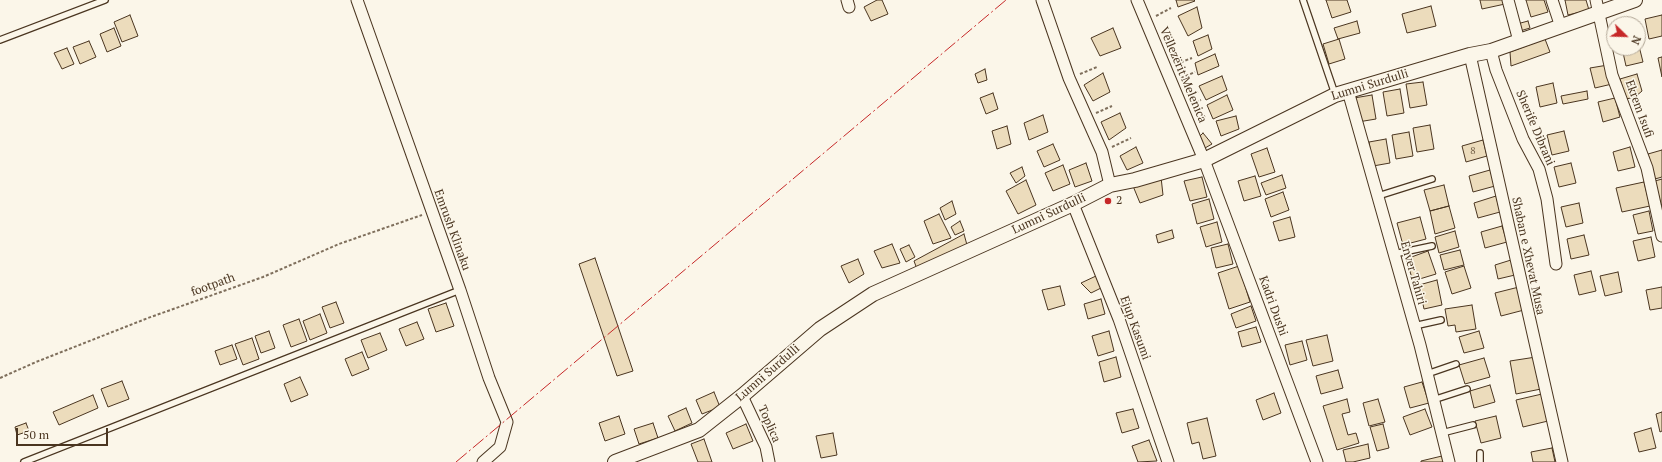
<!DOCTYPE html>
<meta charset="utf-8">
<style>
body{margin:0}
#map{position:relative;width:1662px;height:462px;overflow:hidden;background:#fbf6e9;font-family:"PT Serif",serif}
canvas{display:block}
.north{position:absolute;left:1606px;top:16px;width:40px;height:40px;box-sizing:border-box;background:#fbf6e9;border:1px solid #b4a999;border-radius:50%;rotate:113deg;font-size:11px;font-weight:700;line-height:16px;text-align:center;color:#4a3520}
.north::after{content:'';display:block;margin:auto;width:14px;height:18px;background:#c62828;clip-path:polygon(50% 0,100% 100%,50% 72%,0 100%)}
.scale{position:absolute;left:16px;top:428px;width:92px;height:18px;box-sizing:border-box;border:2px solid #4a3520;border-top:0;padding-left:5px;font-size:12px;line-height:14px;white-space:nowrap;color:#4a3520;-webkit-text-stroke:3px #fbf6e9;paint-order:stroke}
</style>
<div id="map">
<canvas width="1662" height="462"></canvas>
<div class="north">N</div>
<div class="scale">50 m</div>
</div>
<script>
const ctx = document.querySelector('canvas').getContext('2d');
ctx.lineJoin = 'round';
function fill(path, color) { ctx.fillStyle = color; ctx.fill(path, 'evenodd'); }
const poly = rows => new Path2D(rows.map(r => 'M' + r).join(''));
function stroke(path, color, width, dash) { ctx.strokeStyle = color; ctx.lineWidth = width; ctx.lineCap = dash ? 'butt' : 'round'; ctx.setLineDash(dash || []); ctx.stroke(path); }
function write(font, color, halo, rows, align = 'center') {
  ctx.font = font + ' "PT Serif",serif'; ctx.lineWidth = 3; ctx.setLineDash([]); ctx.textBaseline = 'middle'; ctx.strokeStyle = halo; ctx.fillStyle = color; for (const [text, x, y, turn = 0] of rows) {
    ctx.save(); ctx.translate(x, y); ctx.rotate((+turn || 0) * Math.PI / 180); ctx.textAlign = isNaN(turn) ? turn : align; if (halo) ctx.strokeText(text, 0, 0); ctx.fillText(text, 0, 0); ctx.restore();
  }
}
const building = poly([
 [877,0,882,0,888,14,871,21,864,7,877,0],
 [1176,0,1194,0,1195,1,1178,7,1176,0],
 [1326,0,1347,0,1351,12,1332,18,1326,0],
 [1480,0,1504,0,1505,4,1482,9,1480,0],
 [1526,0,1544,0,1548,12,1531,17,1526,0],
 [1565,0,1586,0,1589,10,1568,15,1565,0],
 [1431,6,1436,26,1407,33,1402,14,1431,6],
 [1197,7,1202,28,1188,36,1178,16,1197,7],
 [130,15,138,36,122,42,114,22,130,15],
 [1662,15,1662,36,1649,39,1645,19,1662,15],
 [1357,21,1360,33,1338,39,1334,28,1357,21],
 [1528,21,1530,28,1520,31,1517,24,1528,21],
 [114,28,121,46,107,52,100,34,114,28],
 [1113,28,1121,48,1100,56,1091,38,1113,28],
 [1208,35,1212,49,1198,56,1193,41,1208,35],
 [1339,39,1345,59,1329,64,1323,44,1339,39],
 [1545,39,1550,52,1511,66,1510,52,1545,39],
 [89,41,96,57,80,64,73,47,89,41],
 [1638,42,1643,62,1626,66,1622,48,1638,48,1638,42],
 [67,48,74,64,62,69,54,53,67,48],
 [1215,54,1219,66,1198,75,1195,63,1215,54],
 [1662,57,1662,77,1658,58,1662,57],
 [1608,65,1612,84,1595,88,1590,68,1608,65],
 [985,69,987,80,978,83,975,74,985,69],
 [1103,73,1110,92,1093,101,1084,85,1103,73],
 [1637,74,1642,91,1635,97,1626,99,1620,79,1637,74],
 [1222,76,1227,90,1206,100,1199,86,1222,76],
 [1423,82,1427,105,1410,108,1406,84,1423,82],
 [1553,83,1557,103,1540,107,1536,87,1553,83],
 [1400,89,1404,113,1387,116,1383,92,1400,89],
 [1587,91,1588,99,1563,104,1561,96,1587,91],
 [993,93,998,109,986,114,980,98,993,93],
 [1227,95,1233,110,1213,119,1207,105,1227,95],
 [1372,95,1376,119,1358,122,1354,98,1372,95],
 [1615,98,1620,117,1603,122,1598,102,1615,98],
 [1120,113,1126,128,1109,140,1101,122,1120,113],
 [1043,115,1048,132,1029,140,1024,123,1043,115],
 [1236,116,1239,129,1221,136,1216,121,1236,116],
 [1430,125,1434,149,1417,152,1413,128,1430,125],
 [1007,126,1011,144,997,149,992,131,1007,126],
 [1564,131,1569,151,1552,155,1547,135,1564,131],
 [1409,132,1413,156,1396,159,1392,135,1409,132],
 [1203,133,1212,144,1205,148,1199,137,1203,133],
 [1386,139,1390,163,1373,166,1369,142,1386,139],
 [1483,140,1487,156,1466,162,1462,146,1483,140],
 [1053,144,1060,160,1044,167,1037,151,1053,144],
 [1136,147,1143,163,1127,170,1120,156,1136,147],
 [1630,147,1635,167,1618,171,1613,152,1630,147],
 [1267,148,1275,172,1259,177,1251,154,1267,148],
 [1662,150,1662,177,1655,179,1648,154,1662,150],
 [1086,163,1092,181,1075,187,1069,170,1086,163],
 [1571,163,1576,183,1559,187,1554,167,1571,163],
 [1063,165,1070,184,1053,191,1045,173,1063,165],
 [1022,167,1025,176,1016,183,1010,173,1022,167],
 [1490,170,1495,186,1473,192,1469,176,1490,170],
 [1282,175,1286,188,1266,195,1261,183,1282,175],
 [1255,176,1261,196,1244,201,1238,181,1255,176],
 [1161,177,1163,195,1140,203,1133,186,1161,177],
 [1202,177,1207,197,1190,201,1184,181,1202,177],
 [1662,179,1662,205,1661,205,1655,181,1662,179],
 [1026,180,1036,205,1018,214,1006,191,1026,180],
 [1644,182,1650,206,1622,212,1616,188,1644,182],
 [1444,185,1449,206,1430,211,1424,190,1444,185],
 [1283,192,1289,210,1271,217,1265,199,1283,192],
 [1496,196,1500,212,1478,218,1474,203,1496,196],
 [1209,199,1214,219,1197,224,1192,204,1209,199],
 [952,201,956,214,945,220,940,208,952,201],
 [1579,203,1583,223,1566,227,1561,207,1579,203],
 [1449,206,1455,228,1435,234,1430,211,1449,206],
 [1649,211,1653,231,1638,234,1633,215,1649,211],
 [939,214,951,238,933,244,924,221,939,214],
 [1290,217,1295,237,1279,241,1273,222,1290,217],
 [1420,217,1426,239,1403,245,1397,223,1420,217],
 [960,221,964,231,955,235,951,227,960,221],
 [1217,222,1222,242,1206,247,1200,227,1217,222],
 [1502,226,1507,242,1485,248,1481,232,1502,226],
 [1172,230,1174,238,1158,243,1156,235,1172,230],
 [1455,231,1459,247,1439,253,1435,237,1455,231],
 [964,234,967,245,917,269,914,261,964,234],
 [1584,235,1589,255,1571,259,1567,239,1584,235],
 [1651,237,1655,257,1638,261,1633,241,1651,237],
 [892,244,900,263,882,268,874,251,892,244],
 [1228,244,1233,264,1216,268,1211,248,1228,244],
 [909,245,915,257,906,262,900,249,909,245],
 [1460,250,1464,265,1444,270,1440,255,1460,250],
 [1428,251,1436,274,1413,281,1406,259,1428,251],
 [595,258,633,371,617,376,579,264,595,258],
 [858,259,864,274,849,283,841,266,858,259],
 [1511,260,1515,275,1498,279,1495,265,1511,260],
 [1239,266,1250,302,1229,309,1218,273,1239,266],
 [1464,266,1471,288,1452,294,1445,272,1464,266],
 [1591,271,1596,291,1579,295,1574,275,1591,271],
 [1618,272,1622,292,1605,296,1600,276,1618,272],
 [1096,276,1101,288,1091,293,1081,283,1096,276],
 [1437,280,1442,305,1424,309,1419,285,1437,280],
 [1060,286,1065,305,1048,310,1042,290,1060,286],
 [1519,287,1524,310,1501,316,1495,293,1519,287],
 [1662,287,1662,308,1650,310,1646,290,1662,287],
 [1101,299,1105,314,1088,319,1084,304,1101,299],
 [336,302,344,323,330,328,322,307,336,302],
 [446,303,454,326,436,332,428,309,446,303],
 [1472,305,1476,329,1456,332,1455,325,1448,326,1445,309,1472,305],
 [1251,306,1256,321,1236,328,1231,314,1251,306],
 [320,314,327,333,310,340,303,321,320,314],
 [299,319,307,341,291,347,283,325,299,319],
 [417,322,424,339,406,346,399,329,417,322],
 [1256,327,1261,342,1242,347,1238,332,1256,327],
 [269,331,275,348,261,353,255,336,269,331],
 [1109,331,1114,351,1098,356,1092,336,1109,331],
 [1479,331,1484,348,1464,353,1459,337,1479,331],
 [380,333,387,350,368,358,361,340,380,333],
 [1327,335,1333,361,1313,366,1306,340,1327,335],
 [252,338,259,359,243,365,235,344,252,338],
 [1302,341,1307,360,1290,365,1285,345,1302,341],
 [232,345,237,359,220,365,215,351,232,345],
 [362,352,369,369,352,376,345,359,362,352],
 [1116,357,1121,377,1104,382,1099,362,1116,357],
 [1536,357,1541,389,1516,394,1510,361,1536,357],
 [1484,358,1490,377,1465,384,1459,365,1484,358],
 [1338,370,1343,388,1321,394,1316,376,1338,370],
 [300,377,308,395,291,402,284,384,300,377],
 [122,381,129,399,108,407,101,389,122,381],
 [1422,382,1429,403,1410,408,1404,387,1422,382],
 [1490,385,1495,402,1474,408,1470,391,1490,385],
 [714,392,720,407,702,414,696,400,714,392],
 [1274,393,1281,413,1263,420,1256,400,1274,393],
 [1542,394,1548,421,1523,427,1516,400,1542,394],
 [93,395,98,408,59,425,53,412,93,395],
 [1347,399,1350,412,1342,414,1348,435,1356,433,1359,443,1337,450,1323,406,1347,399],
 [1378,399,1385,422,1369,426,1363,403,1378,399],
 [686,408,692,423,675,431,668,416,686,408],
 [1133,409,1139,428,1122,433,1116,413,1133,409],
 [1425,409,1432,427,1410,435,1403,417,1425,409],
 [1662,412,1662,431,1660,432,1656,414,1662,412],
 [619,416,625,434,605,441,599,423,619,416],
 [1496,416,1501,438,1481,443,1475,421,1496,416],
 [1207,418,1216,456,1203,459,1199,442,1192,444,1187,423,1207,418],
 [26,423,29,431,17,435,15,427,26,423],
 [653,423,658,438,639,444,634,429,653,423],
 [746,424,753,441,733,449,726,433,746,424],
 [1383,424,1389,448,1377,451,1370,427,1383,424],
 [1651,428,1656,448,1639,452,1634,433,1651,428],
 [833,433,837,455,821,458,816,436,833,433],
 [704,439,712,462,698,462,691,444,704,439],
 [1149,440,1157,461,1138,462,1132,446,1149,440],
 [1368,444,1370,458,1353,462,1346,462,1343,450,1368,444],
 [1552,448,1555,462,1533,462,1531,452,1552,448],
 [1442,456,1443,462,1421,462,1421,461,1442,456]
]);
fill(building, '#ecdcbc');
stroke(building, '#4a3520', 1);
const service = poly([
 [1303,0,1335,94],
 [0,40,105,0],
 [1378,196,1432,179],
 [1394,254,1432,246],
 [1414,326,1441,320],
 [1427,374,1456,364],
 [1433,400,1467,389],
 [1442,433,1473,425],
 [24,462,460,290],
 [1480,462,1480,453]
]);
const minor = poly([
 [357,0,460,290,489,378,507,422,500,447,483,462],
 [847,0,849,7],
 [1042,0,1069,78,1102,152,1110,185],
 [1137,0,1204,160,1317,462],
 [1508,0,1519,41],
 [1552,0,1561,27],
 [1596,0,1612,75,1647,168,1662,236],
 [1491,51,1496,70,1523,139,1539,169,1547,199,1556,264],
 [1470,55,1562,462],
 [1348,91,1420,345,1449,462],
 [1073,204,1119,319,1168,462],
 [742,396,766,447,769,462]
]);
const tertiary = poly([
 [615,462,699,430,742,396,820,329,873,294,1073,204,1110,185,1135,180,1204,160,1335,95,1470,55,1491,51,1635,0]
]);
stroke(service, '#4a3520', 8);
stroke(minor, '#4a3520', 13);
stroke(tertiary, '#4a3520', 16);
stroke(poly([
 [1156,16,1171,8],
 [1176,64,1192,58],
 [1080,74,1097,67],
 [1181,78,1195,72],
 [1188,96,1198,92],
 [1191,104,1201,100],
 [1096,113,1112,106],
 [1199,119,1205,116],
 [1112,147,1131,138],
 [0,378,36,362,148,318,263,277,339,244,422,215]
]), '#7f6f5c', 2, [3, 2]);
stroke(service, '#fbf6e9', 5.5);
stroke(minor, '#fbf6e9', 11);
stroke(tertiary, '#fbf6e9', 14);
stroke(poly([
 [456,462,1006,0]
]), '#c62828', 1, [14, 3, 2, 3]);
for (const [x, y, r, color] of [
 [1108,201,4,"#c62828"]
]) { const dot = new Path2D(); dot.arc(x, y, r, 0, 2 * Math.PI); ctx.fillStyle = color; ctx.fill(dot); stroke(dot, '#fbf6e9', 1.5); }
write('10px', '#725f47', null, [
 ["8",1473,151]
]);
write('12px', '#4a3520', '#fbf6e9', [
 ["Vëllezërit Melenica",1183,75,67],
 ["Lumni Surdulli",1370,85,-17],
 ["Ekrem Isufi",1639,109,70],
 ["Sherife Dibrani",1535,128,67],
 ["Lumni Surdulli",1049,214,-25],
 ["Emrush Klinaku",452,230,70],
 ["Shaban e Xhevat Musa",1528,256,78],
 ["Enver Tahiri",1413,273,74],
 ["footpath",213,285,-20],
 ["Kadri Dushi",1273,306,70],
 ["Ejup Kasumi",1135,328,70],
 ["Lumni Surdulli",768,373,-41],
 ["Toplica",769,424,66]
]);
write('12px', '#4a3520', '#fbf6e9', [
 ["2",1116,201]
], 'left');
</script>
